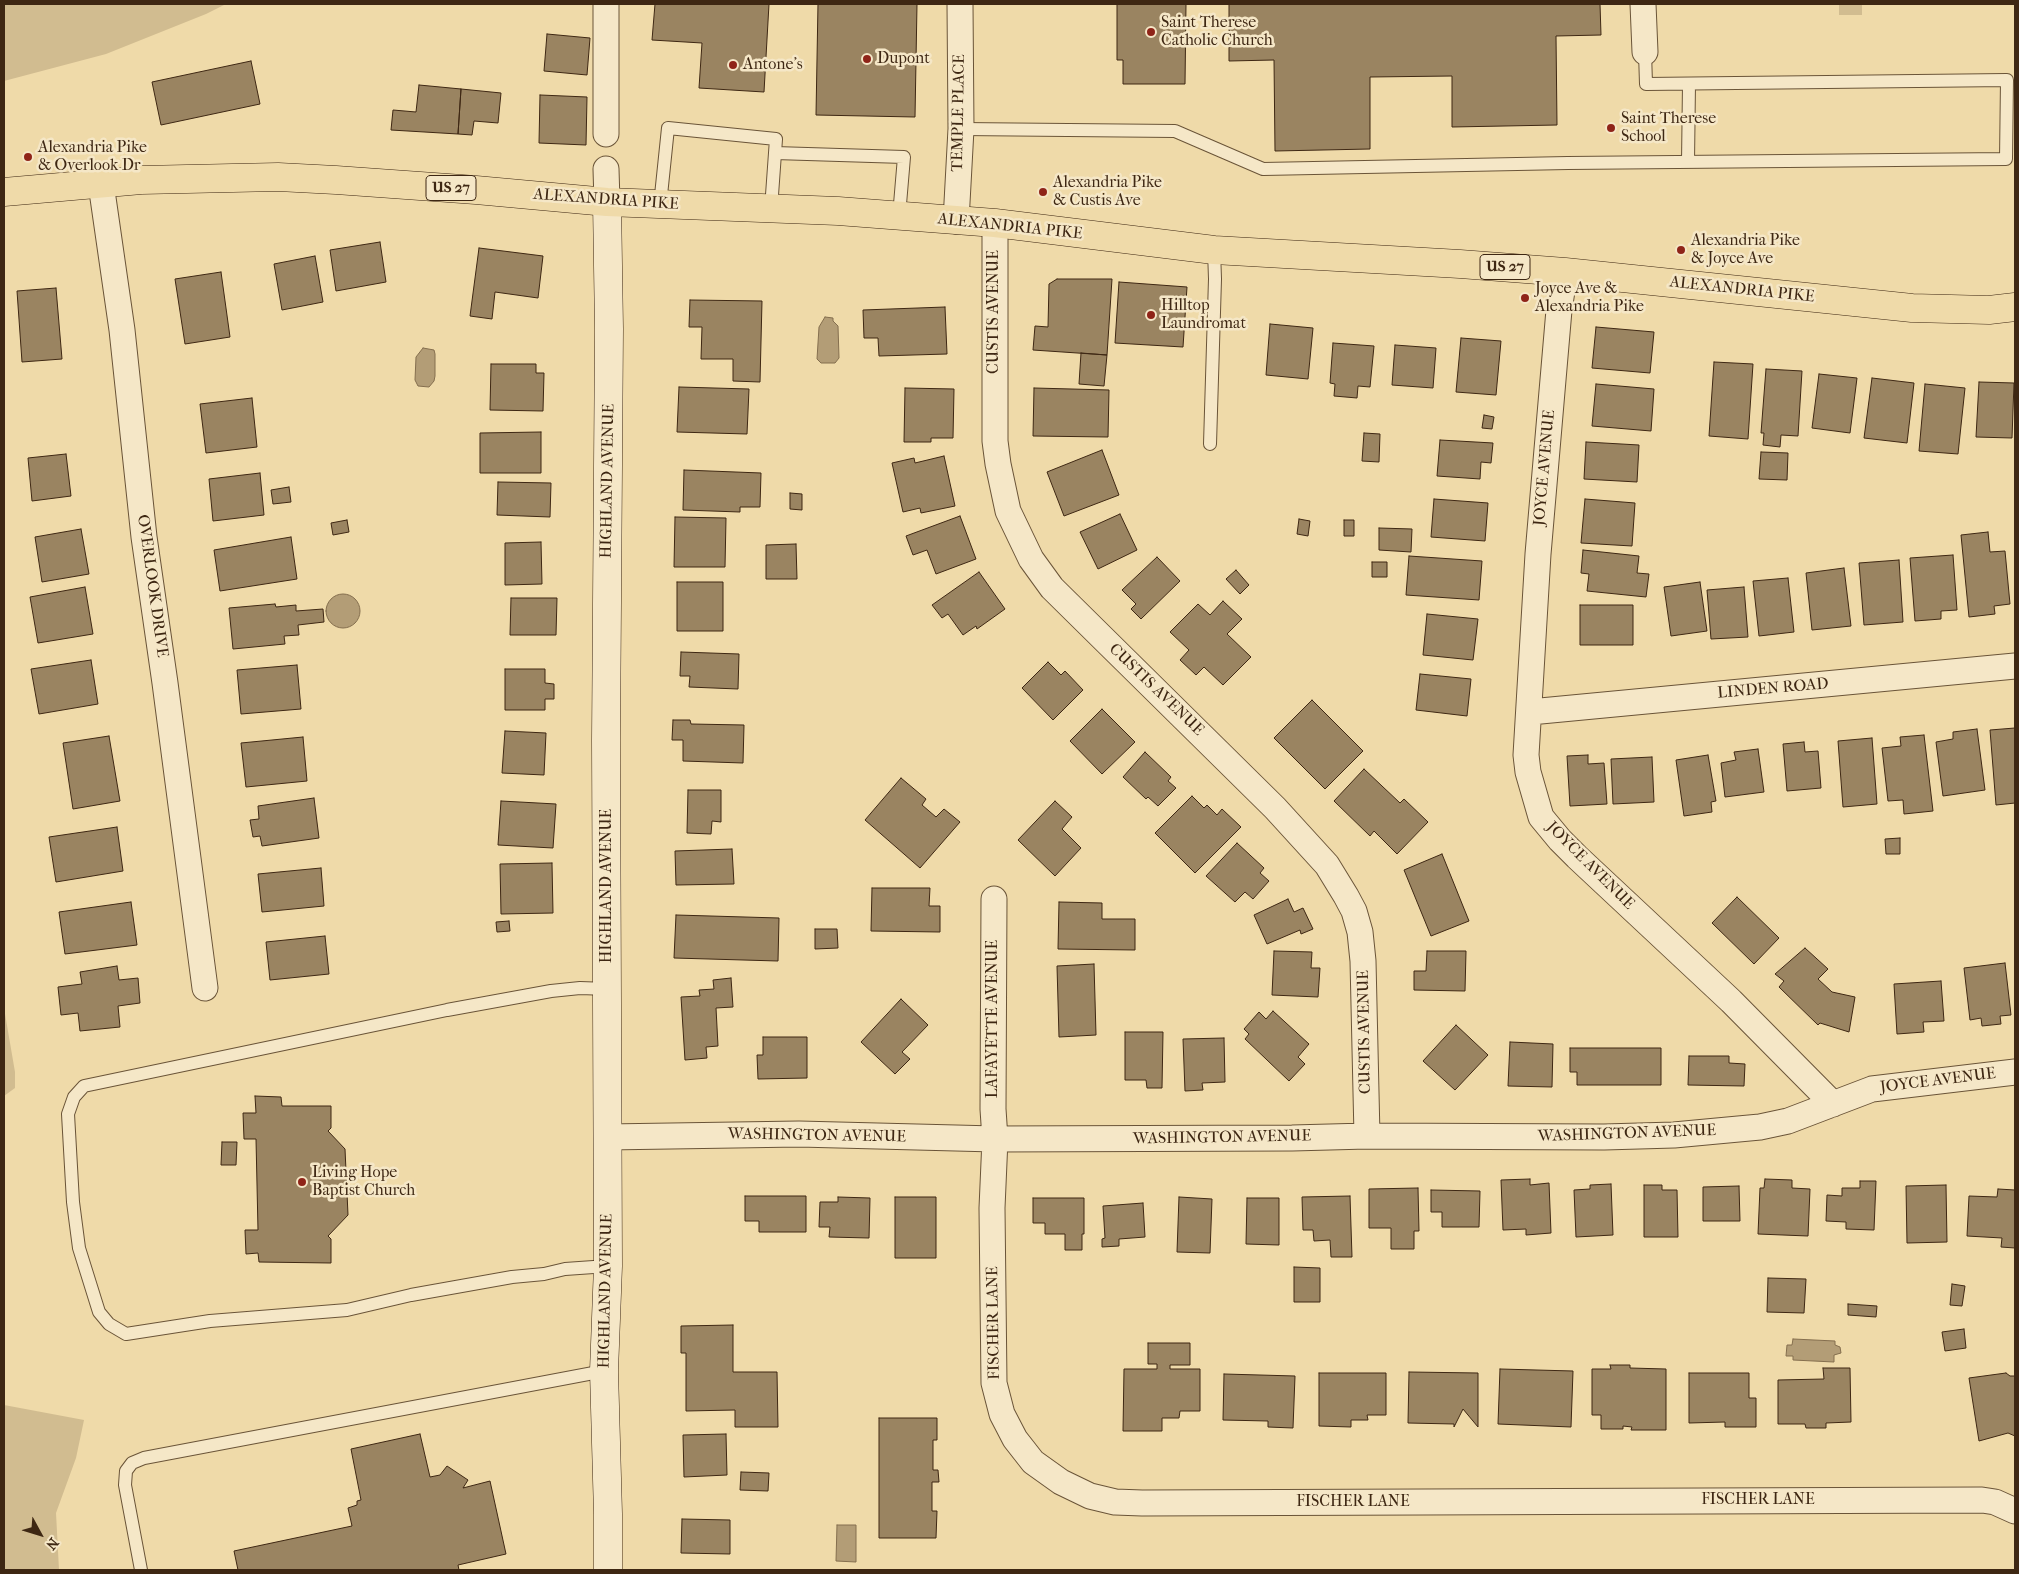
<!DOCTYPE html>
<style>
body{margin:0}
#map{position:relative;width:2019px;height:1574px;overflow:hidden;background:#efdaa9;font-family:"IM FELL French Canon",serif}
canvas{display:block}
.frame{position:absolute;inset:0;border:5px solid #3e2713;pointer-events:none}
.north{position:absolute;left:15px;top:1509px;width:50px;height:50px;-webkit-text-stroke:4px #f5e7c7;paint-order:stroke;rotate:129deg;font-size:14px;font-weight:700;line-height:20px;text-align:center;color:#3e2713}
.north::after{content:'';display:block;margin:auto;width:18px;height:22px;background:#3e2713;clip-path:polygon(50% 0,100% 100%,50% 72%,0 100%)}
</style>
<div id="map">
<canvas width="2019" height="1574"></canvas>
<div class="frame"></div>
<div class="north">N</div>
</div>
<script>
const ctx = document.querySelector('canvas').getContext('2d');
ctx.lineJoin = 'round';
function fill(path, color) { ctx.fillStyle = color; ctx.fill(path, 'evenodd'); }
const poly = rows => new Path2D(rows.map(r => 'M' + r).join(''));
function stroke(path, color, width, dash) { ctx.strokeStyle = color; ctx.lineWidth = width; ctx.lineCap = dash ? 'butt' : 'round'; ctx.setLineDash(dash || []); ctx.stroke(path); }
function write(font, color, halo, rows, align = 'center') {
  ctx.font = font + ' "IM FELL French Canon",serif'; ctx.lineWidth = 5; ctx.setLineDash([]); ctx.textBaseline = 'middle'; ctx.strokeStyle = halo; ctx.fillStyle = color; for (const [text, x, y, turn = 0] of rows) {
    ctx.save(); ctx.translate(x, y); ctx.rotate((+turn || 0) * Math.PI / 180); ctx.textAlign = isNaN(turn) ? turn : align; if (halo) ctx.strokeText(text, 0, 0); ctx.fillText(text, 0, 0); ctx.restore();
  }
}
fill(poly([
 [4,4,226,4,206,14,106,54,4,81],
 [1839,4,1862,4,1862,15,1839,15],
 [4,1008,15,1072,15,1088,4,1096],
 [4,1405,84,1420,76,1458,56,1513,59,1570,4,1570]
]), '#d1bc90');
const water = poly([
 [825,317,833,318,833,321,838,326,839,358,835,363,821,363,817,359,819,327,825,317],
 [423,348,434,350,435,354,435,376,434,381,429,387,418,386,415,380,416,357,423,348],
 '326 611a17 17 0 1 1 34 0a17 17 0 1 1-34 0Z',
 [1793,1339,1835,1341,1835,1345,1840,1347,1841,1353,1834,1355,1834,1362,1793,1360,1793,1356,1786,1356,1787,1345,1792,1345,1793,1339],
 [837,1525,856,1525,856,1562,836,1561,837,1525]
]);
fill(water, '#b39d76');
stroke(water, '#846e4e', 1);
const building = poly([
 [655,4,769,4,764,92,699,88,702,43,652,40,655,4],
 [818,4,917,4,915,117,816,115,818,4],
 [1117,4,1186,4,1185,84,1123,84,1123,60,1117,60,1117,4],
 [1229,4,1600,4,1601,35,1556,36,1557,125,1452,127,1452,76,1370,77,1370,149,1275,151,1274,60,1229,61,1229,4],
 [547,34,590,38,587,75,544,71,547,34],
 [251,61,260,104,161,125,152,82,251,61],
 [419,85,461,89,458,134,391,130,393,110,416,112,419,85],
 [461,89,501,93,498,123,474,121,472,135,458,134,461,89],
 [540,95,587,97,586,145,539,143,540,95],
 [380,242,386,282,336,291,330,250,380,242],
 [479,248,543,256,538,298,495,292,492,319,470,316,479,248],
 [315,256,323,302,282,310,274,264,315,256],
 [221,272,230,337,185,344,175,279,221,272],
 [1057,279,1112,279,1107,355,1033,350,1035,326,1048,327,1049,284,1057,279],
 [1119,282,1187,287,1183,347,1115,343,1119,282],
 [56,288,62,359,22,362,17,291,56,288],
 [690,300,762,301,760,382,733,381,733,359,701,359,702,327,689,327,690,300],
 [945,307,947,354,879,356,878,338,864,338,863,310,945,307],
 [1270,324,1313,328,1308,379,1266,375,1270,324],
 [1596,327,1654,332,1650,373,1592,368,1596,327],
 [1461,338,1501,341,1496,395,1456,392,1461,338],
 [1333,343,1374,346,1370,387,1358,386,1357,398,1334,396,1335,384,1330,383,1333,343],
 [1395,345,1436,348,1433,388,1392,385,1395,345],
 [1081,353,1107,355,1104,386,1079,384,1081,353],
 [1714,362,1753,364,1748,439,1709,436,1714,362],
 [491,364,536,364,536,373,544,373,543,411,490,410,491,364],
 [1766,369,1802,371,1798,436,1781,435,1780,447,1763,445,1764,433,1761,433,1766,369],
 [1819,374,1857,378,1850,433,1812,428,1819,374],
 [1872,378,1914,383,1907,443,1864,438,1872,378],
 [1979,382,2014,383,2012,438,1976,437,1979,382],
 [1596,384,1654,389,1651,431,1592,426,1596,384],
 [1925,384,1965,388,1958,454,1919,451,1925,384],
 [679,387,749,389,747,434,677,432,679,387],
 [905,388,954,389,953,438,931,438,931,442,904,442,905,388],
 [1034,388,1109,390,1108,437,1033,436,1034,388],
 [252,398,257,447,206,453,200,404,252,398],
 [1484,415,1494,417,1492,429,1482,428,1484,415],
 [541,432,541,473,480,473,480,433,541,432],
 [1364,433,1380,434,1379,462,1362,461,1364,433],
 [1440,440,1493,443,1491,463,1481,462,1480,479,1437,476,1440,440],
 [1586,442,1639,445,1637,482,1584,479,1586,442],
 [1102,450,1119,495,1064,516,1047,472,1102,450],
 [1761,452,1788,453,1787,480,1759,479,1761,452],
 [66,454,71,496,32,501,28,458,66,454],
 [944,456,955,506,921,513,920,508,903,512,892,463,914,458,915,463,944,456],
 [684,470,761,473,760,507,740,507,740,512,683,510,684,470],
 [260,473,264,515,213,521,209,479,260,473],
 [498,482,551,483,550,517,497,515,498,482],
 [289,487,291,502,273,504,271,490,289,487],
 [790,493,802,494,802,510,790,509,790,493],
 [1434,499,1488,503,1485,541,1431,537,1434,499],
 [1585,499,1635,503,1632,546,1581,543,1585,499],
 [1120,514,1137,550,1098,569,1080,532,1120,514],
 [960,516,976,559,936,574,927,550,913,555,906,536,960,516],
 [675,517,726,518,725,567,674,567,675,517],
 [1299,519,1310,521,1308,536,1297,534,1299,519],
 [347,520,349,532,333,535,331,523,347,520],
 [1344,520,1354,520,1354,536,1344,536,1344,520],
 [1379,528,1412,529,1411,552,1379,550,1379,528],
 [81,529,89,574,42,582,35,537,81,529],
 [1988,532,1990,552,2005,551,2010,604,1994,606,1995,614,1969,617,1961,535,1988,532],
 [291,537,297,579,220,591,214,550,291,537],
 [541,542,542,584,505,585,505,543,541,542],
 [796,544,797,579,766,579,766,545,796,544],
 [1583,550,1639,556,1637,573,1649,574,1646,597,1587,591,1589,574,1581,573,1583,550],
 [1953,555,1957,610,1941,611,1941,619,1915,621,1910,558,1953,555],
 [1409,556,1482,561,1479,600,1406,595,1409,556],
 [1157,557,1180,581,1141,619,1131,609,1136,604,1122,590,1157,557],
 [1899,560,1903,622,1864,625,1859,563,1899,560],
 [1372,562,1387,562,1387,577,1372,577,1372,562],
 [1844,568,1851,626,1812,630,1806,573,1844,568],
 [1236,570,1249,585,1240,594,1226,579,1236,570],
 [979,572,1005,609,977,629,976,626,963,635,948,614,942,618,932,605,979,572],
 [1788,578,1794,632,1759,636,1753,581,1788,578],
 [677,582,723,582,723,631,677,631,677,582],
 [1700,582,1707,631,1671,636,1664,587,1700,582],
 [85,587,93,634,38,643,30,597,85,587],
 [1744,587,1748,637,1711,639,1707,590,1744,587],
 [511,598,557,598,556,635,510,635,511,598],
 [1223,601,1242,619,1227,634,1251,657,1223,685,1204,667,1196,675,1180,660,1189,650,1170,632,1198,604,1210,615,1223,601],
 [275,604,276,607,296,605,296,611,323,609,324,622,298,625,299,635,284,636,285,644,233,649,229,608,275,604],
 [1580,605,1633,605,1633,645,1580,645,1580,605],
 [1427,614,1478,619,1473,660,1423,655,1427,614],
 [681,652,739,654,738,689,689,687,690,676,680,676,681,652],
 [91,660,98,704,39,714,31,669,91,660],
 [1048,662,1061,675,1065,671,1083,690,1053,720,1022,688,1048,662],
 [297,665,301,709,241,714,237,670,297,665],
 [505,669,545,669,545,683,554,684,554,699,545,699,545,710,505,710,505,669],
 [1420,674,1471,679,1467,716,1416,710,1420,674],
 [1312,700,1363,751,1325,789,1274,738,1312,700],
 [1102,709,1135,742,1102,774,1070,741,1102,709],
 [673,720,690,720,691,724,744,725,743,763,683,761,683,740,672,740,673,720],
 [2015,728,2015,803,1996,805,1990,730,2015,728],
 [1977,729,1985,790,1943,796,1936,742,1953,739,1953,732,1977,729],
 [505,731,546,733,544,775,502,773,505,731],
 [1924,735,1933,811,1904,814,1903,800,1888,801,1882,748,1901,746,1900,737,1924,735],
 [109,736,120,801,73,809,63,743,109,736],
 [303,737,307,781,246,787,241,743,303,737],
 [1872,738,1877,804,1843,807,1838,741,1872,738],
 [1804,742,1805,752,1818,751,1821,788,1787,791,1783,744,1804,742],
 [1758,749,1764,792,1725,797,1721,763,1736,760,1734,752,1758,749],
 [1145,752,1171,777,1168,781,1176,788,1158,806,1148,797,1146,799,1123,777,1145,752],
 [1588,755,1588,764,1604,763,1607,804,1570,806,1567,756,1588,755],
 [1708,755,1716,801,1711,802,1712,812,1684,816,1676,760,1708,755],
 [1652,757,1654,802,1613,804,1611,759,1652,757],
 [1364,769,1400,803,1404,799,1428,822,1397,854,1374,831,1370,836,1334,801,1364,769],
 [901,778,926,799,922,805,936,817,944,809,960,822,920,868,865,820,901,778],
 [688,790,721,790,721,822,712,821,711,834,687,833,688,790],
 [1192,796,1204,808,1207,805,1217,815,1222,809,1241,827,1195,873,1155,833,1192,796],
 [314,798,319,838,262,846,260,836,253,837,250,820,259,819,258,806,314,798],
 [501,801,556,804,553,848,498,845,501,801],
 [1055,801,1072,817,1062,829,1081,848,1055,876,1018,840,1055,801],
 [117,827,123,871,56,882,49,837,117,827],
 [1900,838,1900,854,1886,854,1885,839,1900,838],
 [1237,843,1264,868,1260,873,1269,881,1253,899,1245,892,1235,902,1206,876,1237,843],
 [732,849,734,884,676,885,675,851,732,849],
 [1442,854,1469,921,1431,936,1404,870,1442,854],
 [552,863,553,913,501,914,500,864,552,863],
 [321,868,324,906,262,912,258,874,321,868],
 [872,888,930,888,929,906,940,906,940,932,871,931,872,888],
 [1737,897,1779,938,1754,964,1712,923,1737,897],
 [1288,899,1294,912,1303,908,1313,929,1301,934,1300,930,1267,944,1254,915,1288,899],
 [131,902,137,945,65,954,59,912,131,902],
 [1059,902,1102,903,1102,919,1135,919,1135,950,1058,949,1059,902],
 [676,915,779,918,778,961,674,958,676,915],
 [509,921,510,931,497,932,496,922,509,921],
 [815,929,837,929,838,948,815,949,815,929],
 [325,936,329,974,270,980,266,942,325,936],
 [1805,948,1828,969,1818,979,1832,992,1855,997,1849,1032,1820,1023,1818,1025,1779,987,1784,981,1775,974,1805,948],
 [1274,951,1312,952,1311,968,1320,968,1318,997,1272,995,1274,951],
 [1427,951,1466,951,1465,991,1414,990,1414,971,1426,971,1427,951],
 [2005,963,2011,1015,2000,1016,2001,1024,1982,1026,1981,1018,1970,1020,1964,968,2005,963],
 [1094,964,1096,1035,1059,1037,1057,966,1094,964],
 [117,966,119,980,138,978,140,1003,118,1006,120,1027,80,1031,78,1013,61,1015,58,987,82,984,80,972,117,966],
 [731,978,733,1007,716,1008,718,1046,706,1047,707,1058,685,1060,681,997,700,996,699,990,714,989,713,980,731,978],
 [1941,981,1944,1021,1923,1022,1924,1032,1897,1034,1894,984,1941,981],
 [901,999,928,1025,902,1052,910,1059,895,1074,861,1042,901,999],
 [1273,1011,1309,1044,1298,1057,1305,1064,1289,1081,1245,1039,1249,1034,1244,1029,1259,1012,1266,1019,1273,1011],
 [1456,1025,1488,1055,1455,1090,1423,1061,1456,1025],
 [1125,1032,1163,1032,1162,1088,1147,1088,1146,1080,1125,1080,1125,1032],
 [763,1037,807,1037,807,1078,758,1079,757,1055,763,1055,763,1037],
 [1224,1038,1225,1082,1202,1083,1203,1090,1185,1091,1183,1039,1224,1038],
 [1510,1042,1553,1044,1552,1087,1508,1086,1510,1042],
 [1570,1048,1661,1048,1661,1085,1577,1085,1577,1072,1570,1072,1570,1048],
 [1689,1056,1729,1056,1729,1063,1745,1064,1744,1086,1688,1085,1689,1056],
 [255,1096,281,1097,282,1106,331,1106,331,1128,328,1131,345,1149,348,1215,328,1236,331,1239,331,1263,259,1262,258,1253,246,1254,245,1230,258,1230,256,1139,244,1139,243,1113,256,1113,255,1096],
 [222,1142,237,1142,236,1165,221,1165,222,1142],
 [1530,1179,1530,1185,1549,1183,1551,1233,1526,1235,1526,1229,1503,1230,1501,1180,1530,1179],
 [1765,1179,1792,1180,1792,1188,1810,1189,1808,1236,1758,1234,1760,1188,1764,1188,1765,1179],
 [1860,1181,1876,1181,1874,1230,1846,1229,1846,1222,1826,1221,1827,1195,1842,1196,1842,1188,1860,1188,1860,1181],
 [1611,1184,1613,1235,1576,1237,1574,1190,1590,1189,1590,1185,1611,1184],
 [1644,1185,1662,1185,1662,1190,1677,1190,1678,1237,1644,1237,1644,1185],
 [1946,1185,1947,1242,1907,1243,1906,1186,1946,1185],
 [1739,1186,1740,1221,1703,1221,1703,1187,1739,1186],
 [1418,1188,1419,1231,1414,1231,1414,1249,1391,1249,1391,1228,1369,1228,1369,1189,1418,1188],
 [1998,1189,2015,1190,2015,1248,2001,1247,2002,1238,1967,1236,1969,1196,1997,1197,1998,1189],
 [1431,1190,1480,1191,1479,1227,1442,1227,1442,1212,1431,1212,1431,1190],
 [745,1196,806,1196,806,1232,759,1232,759,1221,745,1221,745,1196],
 [1350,1196,1352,1257,1331,1257,1330,1240,1314,1241,1313,1230,1303,1230,1302,1197,1350,1196],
 [838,1197,870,1198,869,1238,829,1237,830,1227,819,1227,820,1202,838,1202,838,1197],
 [895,1197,936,1197,936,1258,895,1258,895,1197],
 [1179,1197,1212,1199,1210,1253,1177,1252,1179,1197],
 [1033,1198,1084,1198,1084,1234,1082,1234,1082,1250,1065,1250,1065,1234,1045,1234,1045,1223,1033,1223,1033,1198],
 [1247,1198,1279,1198,1279,1245,1246,1244,1247,1198],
 [1143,1203,1145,1237,1119,1239,1119,1246,1102,1247,1102,1239,1105,1238,1103,1206,1143,1203],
 [1294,1267,1320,1268,1320,1302,1294,1302,1294,1267],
 [1768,1278,1806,1279,1804,1313,1767,1312,1768,1278],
 [1952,1284,1965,1286,1962,1306,1950,1305,1952,1284],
 [1848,1304,1877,1306,1876,1317,1848,1315,1848,1304],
 [733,1325,733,1372,777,1372,778,1427,735,1427,735,1410,686,1411,686,1353,681,1353,681,1326,733,1325],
 [1964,1329,1966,1348,1945,1351,1942,1332,1964,1329],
 [1148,1343,1190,1343,1190,1365,1170,1365,1170,1369,1200,1369,1200,1411,1180,1411,1179,1418,1162,1418,1162,1431,1123,1431,1124,1369,1157,1369,1157,1364,1148,1364,1148,1343],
 [1610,1365,1630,1365,1630,1368,1666,1369,1666,1430,1631,1430,1632,1427,1623,1426,1623,1429,1601,1429,1601,1415,1592,1415,1592,1369,1611,1369,1610,1365],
 [1823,1368,1850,1368,1851,1422,1826,1423,1826,1428,1806,1428,1805,1424,1778,1424,1778,1380,1824,1379,1823,1368],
 [1500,1369,1573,1371,1571,1427,1498,1424,1500,1369],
 [1409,1372,1478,1373,1478,1427,1463,1409,1454,1427,1454,1424,1408,1423,1409,1372],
 [1319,1373,1386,1373,1386,1415,1367,1415,1368,1420,1351,1420,1351,1427,1319,1426,1319,1373],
 [1689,1373,1749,1373,1749,1398,1756,1398,1756,1427,1725,1427,1725,1422,1689,1423,1689,1373],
 [2006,1373,2010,1376,2015,1376,2015,1436,2008,1433,1979,1441,1969,1378,2006,1373],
 [1224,1374,1295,1376,1293,1428,1268,1427,1268,1421,1223,1420,1224,1374],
 [879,1418,937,1418,937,1440,933,1440,933,1470,938,1470,939,1482,932,1482,932,1511,937,1511,936,1538,879,1538,879,1418],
 [420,1434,430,1477,440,1475,447,1466,468,1480,463,1488,490,1481,506,1554,458,1565,459,1570,238,1570,234,1551,352,1526,348,1508,357,1505,357,1501,361,1500,351,1449,420,1434],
 [726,1434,727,1475,684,1477,683,1435,726,1434],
 [741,1472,769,1473,768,1491,740,1490,741,1472],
 [682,1519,730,1520,730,1554,681,1553,682,1519]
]);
fill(building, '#9a8461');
stroke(building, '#3e2713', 1);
const lane = poly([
 [961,129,1175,131,1263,169,1568,163,2006,159,2007,80,1646,84,1645,52],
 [775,153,904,157,899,216],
 [1688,162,1689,84],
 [660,205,668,128,776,139,771,209],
 [1210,444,1215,279,1214,250],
 [608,1266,565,1269,544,1274,512,1277,411,1295,347,1310,210,1321,126,1334,109,1324,99,1312,79,1248,73,1202,68,1114,74,1097,84,1086,447,1010,551,991,580,988,608,989],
 [141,1570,125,1485,126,1471,132,1463,144,1458,604,1371]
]);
const street = poly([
 [606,4,606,134],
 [1643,4,1645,52],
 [606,169,607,202],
 [101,184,122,330,144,537,165,683,205,988],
 [956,221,961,129,960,4],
 [995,223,995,441,998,464,1008,511,1031,559,1052,588,1275,808,1327,865,1346,896,1354,911,1360,932,1363,961,1367,1136],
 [1565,272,1559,310,1538,554,1526,755,1528,772,1541,817,1560,840,1577,857,1731,1001,1833,1104],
 [1530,712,2015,666],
 [994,899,993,1109,995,1139,992,1208,994,1383,1002,1414,1015,1439,1033,1462,1061,1482,1090,1496,1115,1502,1142,1503,1982,1500,1995,1502,2015,1511],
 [607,1137,799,1134,995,1139,1292,1138,1367,1136,1604,1137,1674,1135,1760,1127,1788,1121,1872,1089,2015,1072]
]);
const secondary = poly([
 [607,202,609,329,606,740,608,1266,604,1371,608,1514,608,1570]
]);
const primary = poly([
 [4,192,141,180,278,177,336,180,476,190,607,202,838,211,995,223,1214,250,1460,264,1565,272,1912,308,1989,310,2015,307]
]);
stroke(lane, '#6a5438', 14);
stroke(street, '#6a5438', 27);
stroke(secondary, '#3e2713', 29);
stroke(primary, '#3e2713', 29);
stroke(lane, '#f5e7c7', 12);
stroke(street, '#f5e7c7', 25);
stroke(secondary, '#f5e7c7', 28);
stroke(primary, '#efdaa9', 28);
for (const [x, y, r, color] of [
 [1151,32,5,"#8f2418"],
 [867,59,5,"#8f2418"],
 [733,65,5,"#8f2418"],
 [1611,128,5,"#8f2418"],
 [28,157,5,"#8f2418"],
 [1043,192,5,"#8f2418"],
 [1681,250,5,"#8f2418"],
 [1525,298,5,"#8f2418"],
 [1151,315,5,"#8f2418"],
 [302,1182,5,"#8f2418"]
]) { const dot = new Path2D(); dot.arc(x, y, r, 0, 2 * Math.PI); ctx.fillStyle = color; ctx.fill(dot); stroke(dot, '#f5e7c7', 2); }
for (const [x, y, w] of [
 [451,188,50],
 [1505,267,50]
]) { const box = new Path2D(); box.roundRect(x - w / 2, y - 12.5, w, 25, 4); ctx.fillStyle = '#f5e7c7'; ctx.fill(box); stroke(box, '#3e2713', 1); }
write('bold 15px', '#3e2713', null, [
 ["US 27",451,188],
 ["US 27",1505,267]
]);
write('16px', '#3e2713', '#f5e7c7', [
 ["Saint Therese",1161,23],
 ["Catholic Church",1161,41],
 ["Dupont",877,59],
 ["Antone's",743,65],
 ["Saint Therese",1621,119],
 ["School",1621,137],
 ["Alexandria Pike",38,148],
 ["& Overlook Dr",38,166],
 ["Alexandria Pike",1053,183],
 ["& Custis Ave",1053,201],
 ["Alexandria Pike",1691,241],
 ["& Joyce Ave",1691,259],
 ["Joyce Ave &",1535,289],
 ["Alexandria Pike",1535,307],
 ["Hilltop",1161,306],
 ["Laundromat",1161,324],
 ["Living Hope",312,1173],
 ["Baptist Church",312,1191]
], 'left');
write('16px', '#3e2713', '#f5e7c7', [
 ["TEMPLE PLACE",959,113,-89],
 ["ALEXANDRIA PIKE",606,200,4],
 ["ALEXANDRIA PIKE",1010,227,6],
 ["ALEXANDRIA PIKE",1742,290,6],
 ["CUSTIS AVENUE",994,312,-90],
 ["JOYCE AVENUE",1545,468,-85],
 ["HIGHLAND AVENUE",608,481,-89],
 ["OVERLOOK DRIVE",152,586,82],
 ["LINDEN ROAD",1773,689,-5],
 ["CUSTIS AVENUE",1156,690,44],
 ["JOYCE AVENUE",1590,866,45],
 ["HIGHLAND AVENUE",607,886,-90],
 ["LAFAYETTE AVENUE",993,1019,-90],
 ["CUSTIS AVENUE",1365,1032,-91],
 ["JOYCE AVENUE",1938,1081,-7],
 ["WASHINGTON AVENUE",1627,1134,-2],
 ["WASHINGTON AVENUE",817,1136,1],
 ["WASHINGTON AVENUE",1222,1138,-1],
 ["HIGHLAND AVENUE",606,1291,-89],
 ["FISCHER LANE",994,1323,-91],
 ["FISCHER LANE",1758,1500],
 ["FISCHER LANE",1353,1502]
]);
</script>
